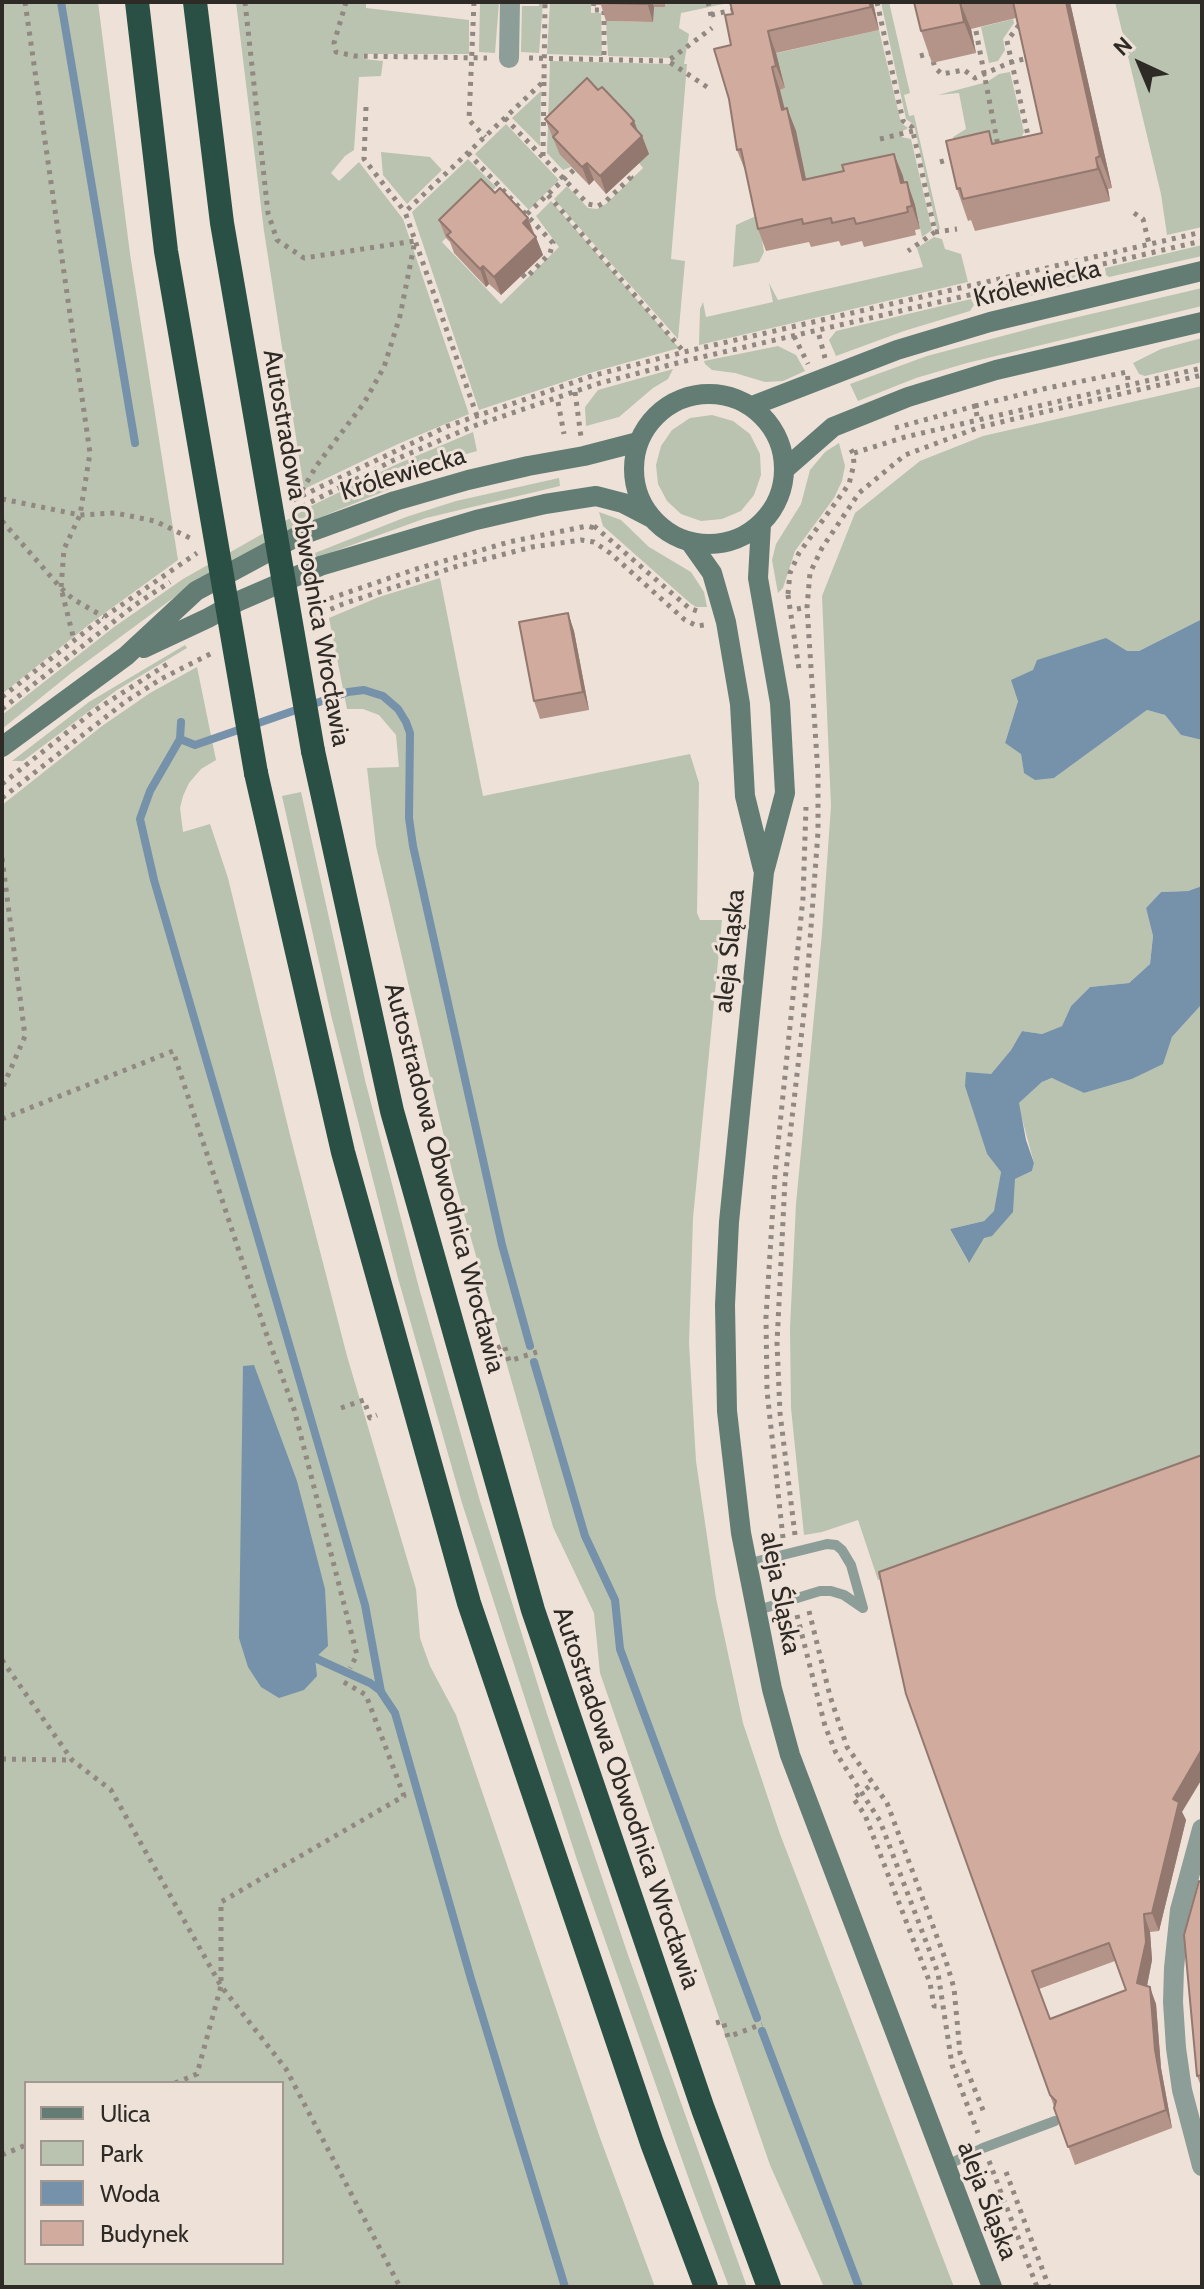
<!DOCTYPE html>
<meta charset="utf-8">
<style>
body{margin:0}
#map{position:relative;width:1204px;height:2289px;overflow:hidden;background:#eee1d8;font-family:Cabin,sans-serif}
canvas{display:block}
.frame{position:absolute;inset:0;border:4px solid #2e2a26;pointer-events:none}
.legend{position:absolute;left:24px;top:2081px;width:260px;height:184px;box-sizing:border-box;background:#eee1d8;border:2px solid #a19891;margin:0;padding:10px 14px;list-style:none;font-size:24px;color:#2e2a26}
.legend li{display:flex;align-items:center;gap:16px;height:40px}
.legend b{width:40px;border:2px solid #a19891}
.north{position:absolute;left:1100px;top:24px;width:80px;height:80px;-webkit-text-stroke:6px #eee1d8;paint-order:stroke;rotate:316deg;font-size:22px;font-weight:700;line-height:32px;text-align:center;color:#2e2a26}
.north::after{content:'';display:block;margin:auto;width:28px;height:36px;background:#2e2a26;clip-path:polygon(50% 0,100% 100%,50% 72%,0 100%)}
</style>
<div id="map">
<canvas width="1204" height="2289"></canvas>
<div class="frame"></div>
<ul class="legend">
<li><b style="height:10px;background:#637d74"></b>Ulica</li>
<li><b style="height:22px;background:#b9c3af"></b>Park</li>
<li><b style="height:22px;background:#7592aa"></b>Woda</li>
<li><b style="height:22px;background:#d1ac9e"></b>Budynek</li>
</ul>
<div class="north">N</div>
</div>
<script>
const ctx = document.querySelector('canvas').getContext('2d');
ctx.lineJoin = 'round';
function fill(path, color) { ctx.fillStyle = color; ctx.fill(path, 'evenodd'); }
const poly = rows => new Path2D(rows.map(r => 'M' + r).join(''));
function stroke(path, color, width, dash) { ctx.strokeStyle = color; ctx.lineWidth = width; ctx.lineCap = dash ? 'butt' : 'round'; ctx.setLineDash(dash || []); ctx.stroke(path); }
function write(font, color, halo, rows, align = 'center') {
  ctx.font = font + ' Cabin,sans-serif'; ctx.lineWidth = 6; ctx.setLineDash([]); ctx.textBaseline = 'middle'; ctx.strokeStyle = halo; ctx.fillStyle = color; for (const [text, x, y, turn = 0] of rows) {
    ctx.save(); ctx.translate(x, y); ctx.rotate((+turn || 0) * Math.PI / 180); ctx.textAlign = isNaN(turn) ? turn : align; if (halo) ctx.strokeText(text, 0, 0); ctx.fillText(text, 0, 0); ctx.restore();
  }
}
fill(poly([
 [2,2,98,2,130,254,178,560,91,623,2,694],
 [236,2,366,2,366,8,469,20,469,54,363,54,363,59,383,61,381,76,359,77,354,150,345,156,331,173,339,181,359,162,403,219,469,414,398,444,304,489,264,231],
 [480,2,499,2,495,53,479,52],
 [539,2,543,2,539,53,521,52,522,6,539,6],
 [550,2,591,2,591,13,601,13,602,56,547,54],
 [665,2,733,2,681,13,679,28,689,34,684,64,687,64,671,259,685,261,678,339,554,199,567,186,588,208,597,209,606,204,643,168,639,163,565,150,560,155,571,167,563,170,547,153,550,61,670,64,670,58,608,56,606,21,653,22,654,7,665,7],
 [881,2,889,2,910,93,904,95,909,116,914,115,940,229,937,229,914,125,906,119],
 [1115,2,1202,2,1202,227,1167,235,1161,194],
 [1013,19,1014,23,1003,39,1005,50,998,61,989,63,981,27],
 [879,30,901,123,908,128,901,132,901,137,911,139,932,230,922,237,915,205,909,206,903,177,851,188,811,203,796,132,790,133,780,90,785,88,779,64,773,54],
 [1010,72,1024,132,1021,138,957,152,953,137,966,129,959,93,938,95,987,82,999,74],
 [541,91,540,146,512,118],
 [506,124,559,180,529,210,475,154],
 [381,152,430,157,442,170,407,204,383,175],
 [468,159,496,187,442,242,501,304,559,247,536,216,551,201,679,348,593,372,479,410,412,212],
 [758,215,764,252,759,262,733,267,736,225],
 [934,237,942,239,945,249,961,254,968,282,699,345,700,309,703,302,706,317,773,302,769,283,778,300,923,267,917,248],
 [1202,245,1202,256,1109,277,1106,275,1105,268],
 [1079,274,1079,284,1001,303,996,300,994,293],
 [1202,288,1202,306,967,363,916,378,858,401,850,384,927,356,1044,325],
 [971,299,974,305,970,311,904,331,836,356,829,340,836,331],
 [1202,338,1202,362,1145,376,1139,374,1133,363,1161,349],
 [778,346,796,355,805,371,783,381,765,382,735,373,712,370,705,364,704,361],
 [673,369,668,379,653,388,619,417,586,426,585,407,598,390],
 [1202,386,1202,619,1139,651,1127,651,1033,670,1018,701,1005,743,1021,753,1024,772,1054,778,1147,710,1165,715,1181,735,1202,740,1202,886,1188,891,1161,892,1146,908,1153,936,1150,964,1129,983,1090,987,1071,1006,1062,1026,1042,1034,1022,1031,1011,1050,991,1074,972,1106,987,1154,1001,1172,995,1211,984,1221,950,1229,968,1262,1015,1179,1032,1171,1034,1163,1018,1104,1042,1082,1053,1078,1084,1093,1132,1079,1162,1064,1172,1037,1202,1004,1202,1461,878,1580,858,1520,822,1532,804,1535,791,1408,790,1328,796,1204,822,933,831,806,822,596,855,513,920,461,983,436],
 [712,415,733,421,750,434,760,454,761,475,754,495,741,511,722,519,701,521,681,514,667,501,658,484,656,465,661,446,672,430,690,418],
 [473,432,477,451,445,460,390,489,316,519,246,555,176,596,70,674,2,729,2,715,114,627,183,579,315,504,395,465],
 [839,443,845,466,842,481,834,498,795,551,783,588,778,593,772,560,776,544,801,504,810,470,825,452],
 [559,478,560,486,426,518,316,558,315,553,406,517,456,501],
 [599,512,621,520,649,547,691,572,704,592,707,607,696,607,690,603,603,526],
 [440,578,483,796,690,754,699,783,697,913,700,920,722,920,693,1218,689,1343,696,1461,716,1598,743,1723,780,1834,954,2287,824,2287,770,2165,600,1673,594,1613,553,1527,453,1175,376,846,367,768,399,767,396,735,379,715,363,709,347,709,329,618,379,597],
 [185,645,187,648,117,690,23,761,12,761,89,702],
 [197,667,216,760,201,769,189,783,183,796,180,808,183,832,210,824,228,878,290,1135,347,1356,416,1589,420,1638,430,1666,456,1715,599,2135,655,2287,2,2287,2,805,102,726,150,693],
 [26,2083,282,2083,282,2263,26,2263],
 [301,792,365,1080,419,1288,480,1501,547,1714,628,1955,747,2287,729,2287,692,2188,577,1860,462,1503,398,1278,331,1015,282,796]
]), '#b9c3af');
fill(poly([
 [1202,619,1202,740,1181,735,1165,715,1147,710,1054,778,1035,780,1024,773,1021,754,1005,743,1018,701,1011,680,1033,670,1037,660,1106,638,1127,651,1139,651],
 [1202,886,1202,1004,1172,1037,1163,1064,1132,1079,1084,1093,1052,1078,1042,1082,1019,1103,1026,1140,1034,1163,1032,1171,1015,1179,1013,1212,992,1236,984,1238,969,1263,950,1229,984,1221,994,1211,1001,1172,987,1154,965,1086,966,1072,991,1074,1011,1050,1022,1031,1042,1034,1062,1026,1071,1006,1090,987,1129,983,1150,964,1153,936,1146,908,1161,892,1188,891],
 [254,1365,297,1481,325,1589,328,1646,315,1658,317,1676,304,1690,279,1698,261,1687,248,1667,239,1638,243,1366]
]), '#7592aa');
stroke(poly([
 [61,2,135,443],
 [181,722,180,739,150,791,140,819,154,880,365,1605,381,1692,395,1713,471,1979,565,2287],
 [180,739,195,745,348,692,364,690,383,696,398,709,406,722,410,733,409,818,413,846,502,1245,530,1346],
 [534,1362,585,1536,615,1600,620,1649,757,2018],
 [315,1658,370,1683,381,1691],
 [762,2031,859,2287]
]), '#7592aa', 8);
stroke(poly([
 [25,2,90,453,80,515,64,549,61,588,74,640],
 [245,2,268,213,277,240,304,258,415,241,400,316,384,367,364,403,317,465,298,497],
 [346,2,334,43,336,52,355,56,487,58],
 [474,2,469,120,485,137],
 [594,2,593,10,604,10,604,60],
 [708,2,712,20],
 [877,2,903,121,912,127,935,232,908,251],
 [711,15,737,9],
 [1019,25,1007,41,1029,140,1026,141],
 [976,31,998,146],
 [920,56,931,53,935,68,942,74,964,70,975,78,1011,62,1029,58],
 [529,58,668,61],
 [707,87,668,61,712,28],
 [366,107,364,159,405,212],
 [505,118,588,204,598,206,605,202,631,177,625,171],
 [880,139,913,131],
 [468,153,553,243,550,253,526,278,520,272],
 [543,156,544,82],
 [940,162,954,158],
 [548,195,684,352],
 [1134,213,1143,219,1149,244],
 [527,214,578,166],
 [935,232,957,229],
 [819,335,825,358],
 [794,336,808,364],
 [575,392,581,437],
 [558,402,564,434],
 [477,416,405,212,544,81,545,2],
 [977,416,975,406,1043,389,1127,372,1128,380],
 [895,428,975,406],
 [854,453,905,437,1202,368],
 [2,499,80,515,115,513,155,521,194,540],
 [293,500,448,426,595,375,688,351,1202,232],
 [293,511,392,461,471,427,600,383,689,360,1202,241],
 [2,521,61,588,73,599,104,617],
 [594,526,689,608,700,612],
 [788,594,790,573,799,553,849,484,854,464,853,453,848,445],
 [788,595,799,669],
 [311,605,413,570,509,542,587,526,595,528],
 [797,609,807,607],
 [312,617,343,604,458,566,532,547,581,540,594,542,610,553,685,620,697,626,704,625],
 [2,697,104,617,197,553],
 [2,709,135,605,170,582],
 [2,784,94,711,169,663],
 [2,798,125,702,161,679,212,653],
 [2,858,25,1036,2,1089],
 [2,1119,173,1051,265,1330,294,1409,357,1655,350,1668],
 [497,1348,504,1345,509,1361,537,1352],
 [341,1408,364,1400,370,1418,377,1415],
 [795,1535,780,1413,777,1343,785,1180,806,995,818,832,818,774,807,607,810,573,822,548,859,493,905,455,980,427,1202,375],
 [783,1538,767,1391,766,1317,775,1174,803,898,806,807],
 [809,1611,830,1696,847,1747,887,1803,946,1961,954,1988,960,2053,985,2115],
 [797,1615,825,1726,836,1753,880,1821,938,1973,952,2065,978,2133],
 [2,1660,72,1760,111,1790,221,1986,286,2069,400,2287],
 [2,1759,71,1760],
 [866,1789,873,1783],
 [859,1794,853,1798,865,1815,930,1983,934,2006,939,2006],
 [716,2023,723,2021,728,2037,762,2024],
 [175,2083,197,2074,221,1986,221,1902,404,1796,366,1695,342,1681,344,1678],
 [2,2155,26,2145],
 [989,2161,1037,2287],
 [1006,2172,1049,2287]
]), '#908881', 5, [4, 6]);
stroke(poly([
 [746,1564,827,1544,836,1545,842,1550,851,1565,863,1608],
 [755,1611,820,1591,831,1591,844,1595,863,1608],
 [945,2166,983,2148,1055,2121]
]), '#8d9e98', 10);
stroke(poly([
 [509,58,510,2],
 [1202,1829,1180,1910,1174,1968,1173,2002,1176,2048,1182,2090,1202,2166]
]), '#8d9e98', 20);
stroke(poly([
 '634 469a75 75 0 1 1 150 0a75 75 0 1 1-150 0Z',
 [752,406,897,350,990,322,1202,271],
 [785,469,833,427,908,397,996,370,1202,322],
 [761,524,758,578,780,703,785,793,764,872,729,1222,725,1305,727,1411,741,1533,772,1689,790,1755,992,2287],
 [690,542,712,573,726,622,740,704,745,796,763,869],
 [144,648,208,618,239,601,320,566,476,520,545,504,596,496,623,503,652,518],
 [2,747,126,656,196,591,296,537,395,501,468,480,528,466,584,456,638,442]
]), '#637d74', 20);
stroke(poly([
 [313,751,392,1111,533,1610,703,2109,769,2287],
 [256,773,343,1152,469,1603,652,2143,706,2287]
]), '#2a5045', 24);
stroke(poly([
 [137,2,166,251,256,773],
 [195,2,222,223,313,751]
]), '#2a5045', 24);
fill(poly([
 [594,2,665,2,665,7,654,7,653,22,606,21,601,5,595,5],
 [730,2,873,2,879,30,776,53,785,88,780,90,785,109,787,108,796,131,806,179,844,171,894,154,904,183,907,182,915,205,920,229,915,230,916,235,864,247,862,241,841,246,839,241,811,247,809,242,766,251,758,229,746,173,737,150,731,45,733,14],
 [914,2,1070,2,1112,188,1108,189,1110,201,975,231,971,220,968,221,957,189,994,144,1042,133,1016,18,971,29,976,53,932,63,921,31],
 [598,90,634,121,638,131,642,136,649,154,606,194,594,180,589,185,560,155,545,119],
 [528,218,543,255,501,295,489,284,486,287,454,253,450,242,446,238,439,220],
 [568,613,574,631,589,710,540,719,534,701],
 [906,1694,1182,1812,1186,1820,1159,1931,1150,1932,1152,1960,1147,1986,1156,2004,1161,2068,1172,2128,1075,2165],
 [1115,1961,1126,1990,1050,2019,1039,1989],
 [1202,1883,1202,2089,1197,2076]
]), '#b49488');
fill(poly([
 [647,2,652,2,654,7,653,22],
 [869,2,873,2,879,30,871,7],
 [960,2,971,29,976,53,964,22],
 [1066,2,1070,2,1112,188,1100,156],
 [768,31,776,53,785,88,776,66],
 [772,67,780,90,790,133,782,110],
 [787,108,796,131,811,203,803,180],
 [634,121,640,138,642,136,649,154,606,194,600,176,631,124],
 [894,154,903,176,910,206,901,183],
 [1096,158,1108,189,1110,201,1098,169],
 [587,163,594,180,589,185,582,167],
 [907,182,915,205,920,229,912,206],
 [528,218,534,236,523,223],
 [536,237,543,255,501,295,494,277],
 [483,266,489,284,486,287,480,269],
 [568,613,574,631,589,710,583,692],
 [1202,1749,1202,1779,1182,1812,1186,1820,1159,1931,1152,1913,1173,1799],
 [1144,1914,1150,1932,1152,1960,1144,2001,1137,1983],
 [1150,1987,1156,2004,1161,2068,1172,2128,1166,2110,1155,2050]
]), '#92786f');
const building = poly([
 [600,2,647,2,647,4,600,3,600,2],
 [730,2,869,2,871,7,768,31,776,66,772,67,782,110,787,108,803,180,844,171,842,165,894,154,901,183,907,182,912,206,907,207,908,212,856,224,854,218,832,223,831,218,803,224,802,219,758,229,741,149,737,150,729,99,714,49,731,45,725,15,733,14,730,2],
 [914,2,960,2,964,22,921,31,914,2],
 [1013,2,1066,2,1100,156,1096,158,1098,169,963,199,960,188,957,189,946,141,989,131,992,144,1042,133,1013,2],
 [587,78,598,90,602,87,626,112,634,121,631,124,642,136,600,176,587,163,582,167,553,137,558,132,545,119,587,78],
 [481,179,495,193,500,188,528,218,523,223,536,237,494,277,483,266,480,269,447,235,451,232,439,220,481,179],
 [568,613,583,692,534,701,519,622,568,613],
 [1202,1455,1202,1749,1173,1799,1179,1802,1152,1913,1144,1914,1146,1942,1137,1983,1150,1987,1155,2050,1166,2110,1068,2147,1054,2108,1056,2101,1050,2095,906,1694,879,1572,1202,1455],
 [1109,1943,1126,1990,1050,2019,1032,1971,1109,1943],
 [1199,1881,1202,1883,1202,2075,1197,2076,1184,1935,1199,1881]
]);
fill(building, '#d1ac9e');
stroke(building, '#92786f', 2);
write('26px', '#2e2a26', '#eee1d8', [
 ["Królewiecka",1037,284,-14],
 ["Królewiecka",403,474,-17],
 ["Autostradowa Obwodnica Wrocławia",306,548,80],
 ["aleja Śląska",730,951,-84],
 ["Autostradowa Obwodnica Wrocławia",444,1178,75],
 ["aleja Śląska",780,1593,79],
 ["Autostradowa Obwodnica Wrocławia",626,1798,71],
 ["aleja Śląska",987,2201,69]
]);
</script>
